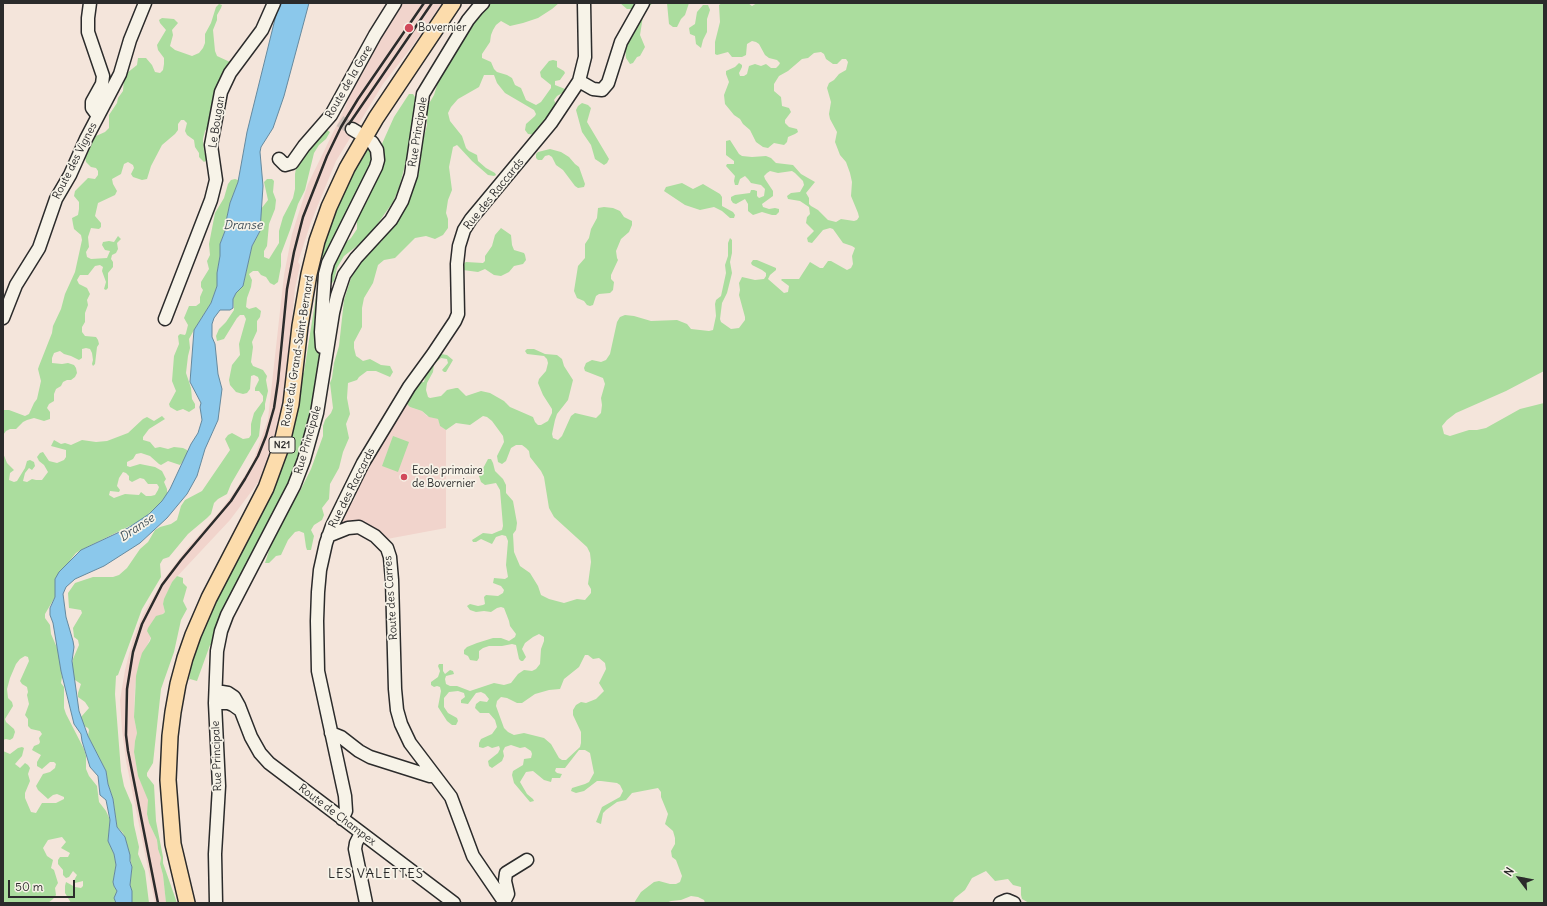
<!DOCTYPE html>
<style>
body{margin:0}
#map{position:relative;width:1547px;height:906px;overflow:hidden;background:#f4e5db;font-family:Delius,sans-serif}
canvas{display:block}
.frame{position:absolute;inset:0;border:4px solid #2b2b2b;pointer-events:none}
.north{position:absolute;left:1499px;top:858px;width:40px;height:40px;-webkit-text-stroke:3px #f7f3e8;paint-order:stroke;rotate:302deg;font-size:11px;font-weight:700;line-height:16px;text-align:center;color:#2b2b2b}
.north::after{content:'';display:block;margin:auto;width:14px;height:18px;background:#2b2b2b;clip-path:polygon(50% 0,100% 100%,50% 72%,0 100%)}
.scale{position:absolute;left:8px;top:880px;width:67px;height:18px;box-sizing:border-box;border:2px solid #2b2b2b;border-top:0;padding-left:5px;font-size:12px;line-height:14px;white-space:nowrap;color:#2b2b2b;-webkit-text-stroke:3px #f7f3e8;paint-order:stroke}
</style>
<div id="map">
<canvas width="1547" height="906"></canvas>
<div class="frame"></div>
<div class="north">N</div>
<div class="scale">50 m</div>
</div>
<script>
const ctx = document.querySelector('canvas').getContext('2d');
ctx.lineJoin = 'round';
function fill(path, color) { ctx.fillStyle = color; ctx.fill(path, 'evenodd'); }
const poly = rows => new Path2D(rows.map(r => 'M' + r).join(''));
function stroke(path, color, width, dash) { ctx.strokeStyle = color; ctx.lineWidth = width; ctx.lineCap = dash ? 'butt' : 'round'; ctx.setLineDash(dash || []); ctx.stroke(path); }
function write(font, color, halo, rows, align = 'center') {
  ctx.font = font + ' Delius,sans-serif'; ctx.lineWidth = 3.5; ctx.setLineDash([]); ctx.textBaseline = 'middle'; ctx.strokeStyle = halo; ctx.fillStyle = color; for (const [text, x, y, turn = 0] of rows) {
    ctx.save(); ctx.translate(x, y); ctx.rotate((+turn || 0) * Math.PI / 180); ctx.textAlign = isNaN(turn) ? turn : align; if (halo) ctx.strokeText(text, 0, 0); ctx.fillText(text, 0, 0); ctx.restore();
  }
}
fill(poly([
 [391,3,442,3,414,44,383,84,336,161,311,222,298,262,300,265,295,289,284,404,263,476,230,520,172,582,163,604,165,612,161,615,139,663,135,687,134,717,137,733,135,741,134,752,138,776,149,800,147,814,149,823,157,840,158,849,161,858,160,864,163,875,166,903,155,903,126,761,122,730,120,700,125,670,133,639,143,614,164,579,186,550,221,510,235,491,253,462,268,419,284,275,292,234,308,184,344,110,373,32],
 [407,400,410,407,422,411,427,416,438,419,440,426,446,430,446,528,387,539,375,529,361,523,340,526,338,525,338,520,354,500,368,460]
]), '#f1d4cc');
fill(poly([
 [489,3,559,3,552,9,538,18,523,23,510,26,501,21,496,25,493,30,491,35,490,42,482,54,482,58,491,62,494,69,497,72,507,75,512,78,515,85,521,88,526,100,536,105,541,102,551,88,551,85,541,77,540,72,549,61,553,60,557,61,557,67,564,71,565,73,560,80,555,81,555,85,565,89,564,92,557,96,554,100,557,107,543,122,536,135,528,134,525,130,526,124,535,116,536,114,534,110,505,93,497,83,494,75,484,75,479,87,458,99,451,107,448,113,450,121,462,136,466,148,469,151,477,155,478,161,486,168,495,173,496,175,494,176,488,175,472,161,459,147,457,145,453,147,449,167,452,190,448,200,446,213,448,219,448,228,443,235,435,239,426,236,415,238,395,258,384,260,378,265,373,283,364,298,362,308,362,327,354,342,354,348,356,356,359,358,363,361,370,359,381,365,390,366,393,372,390,377,376,371,367,371,359,377,357,380,348,383,347,398,350,414,346,424,349,438,343,452,339,468,330,484,329,499,322,508,324,515,322,520,314,525,311,530,314,536,311,550,307,550,306,547,304,533,299,531,295,532,288,540,281,555,276,556,269,563,265,563,275,532,284,520,288,508,300,491,311,469,323,436,323,426,325,420,331,413,333,408,330,383,332,378,334,363,339,346,344,300,351,278,359,263,374,247,382,241,383,234,418,176,421,159,421,148,427,125,427,107,434,95,438,82,462,38,471,29,482,10],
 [620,3,637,3,636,7,633,9,627,9],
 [645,3,653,3,647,8,643,16,640,35,645,47,640,56,637,57,633,63,630,64,626,58,625,44],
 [667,3,689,3,685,15,681,19,677,27,673,27,669,24],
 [722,3,748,3,752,6,757,3,1544,3,1544,371,1506,391,1456,413,1447,420,1442,426,1444,434,1450,436,1469,430,1477,430,1486,428,1520,409,1544,403,1544,903,1029,903,1022,899,1021,895,1021,887,1013,885,1008,879,995,881,986,871,972,878,965,890,955,898,952,903,705,903,704,900,698,897,691,896,681,900,671,901,666,903,634,903,641,892,654,882,659,881,670,884,676,884,680,882,682,876,676,860,672,857,671,851,675,844,675,838,673,831,665,824,668,814,661,797,661,792,658,788,632,793,626,800,617,802,606,810,603,813,601,824,596,822,602,807,620,797,623,791,620,785,617,783,601,781,597,781,584,791,576,793,571,791,572,788,585,784,589,782,594,773,590,753,585,750,579,750,565,768,556,768,555,771,557,773,562,774,560,778,552,778,551,782,544,780,533,771,526,772,520,782,527,794,533,799,534,801,530,802,514,783,512,775,513,771,523,765,524,759,531,758,532,754,531,751,525,747,520,748,511,745,505,747,503,751,504,756,502,761,492,768,489,766,488,761,498,753,500,749,499,746,492,748,488,746,483,748,479,747,479,743,481,739,492,734,497,727,495,720,489,713,480,713,475,708,476,704,480,701,487,702,489,699,485,694,481,692,476,693,468,704,461,703,461,700,465,697,464,693,458,691,449,692,444,698,444,707,448,713,457,718,458,721,456,725,452,725,447,721,438,707,441,691,440,687,437,686,434,687,431,685,431,682,438,677,440,671,438,666,439,664,443,664,443,671,445,674,450,670,453,671,454,674,446,676,445,679,446,684,450,686,457,686,470,691,494,683,504,685,511,683,518,674,524,670,532,671,536,669,540,664,541,649,544,641,544,637,539,634,533,637,525,643,522,649,526,657,523,661,521,661,519,659,516,645,512,644,502,646,489,646,483,648,479,651,479,658,477,661,470,660,468,656,464,654,464,650,467,647,477,643,493,638,501,638,509,641,515,637,516,634,510,626,509,621,504,608,501,607,497,608,491,612,484,611,476,612,470,610,467,606,470,604,478,606,483,605,485,604,484,597,486,595,498,596,503,593,504,590,501,586,493,583,494,578,505,579,508,577,506,565,508,541,506,536,502,535,496,537,492,544,481,539,476,542,473,542,472,540,483,533,492,534,499,531,502,530,503,526,500,490,496,483,485,485,481,482,479,476,488,459,491,459,493,463,495,471,503,479,506,485,506,493,513,501,517,523,516,530,513,534,514,552,520,566,530,573,538,586,541,595,549,599,564,603,577,599,585,600,591,593,591,589,588,584,591,562,590,553,587,547,554,517,549,508,544,477,541,471,530,457,529,451,526,448,522,445,516,445,511,448,506,461,502,464,498,462,497,456,504,442,503,436,492,421,487,417,483,416,470,425,456,423,446,430,440,426,438,419,429,417,422,411,410,407,407,404,415,383,424,382,427,369,433,357,441,354,447,355,453,360,446,372,444,372,442,370,448,363,447,359,441,358,434,364,433,372,427,383,426,390,428,397,430,398,441,396,447,390,456,388,458,388,466,396,481,391,490,393,504,401,510,407,533,417,535,422,538,425,541,425,548,421,552,413,552,409,543,395,538,383,539,379,546,371,548,363,547,359,544,356,527,354,525,351,527,349,534,349,545,354,557,355,562,359,564,366,573,380,568,400,557,414,555,420,552,434,553,438,558,440,562,436,571,416,575,413,596,418,601,413,602,405,601,398,605,384,603,378,585,371,584,368,586,363,592,360,601,362,606,360,610,354,617,322,620,317,625,315,634,316,651,321,677,320,687,324,691,329,709,331,713,330,716,316,715,304,716,300,721,296,726,273,725,265,728,256,728,243,730,238,732,240,732,253,730,262,732,273,727,293,722,303,720,319,721,322,731,329,739,328,745,320,745,317,739,295,740,290,739,283,742,277,755,280,764,279,766,276,766,273,762,270,752,265,751,263,753,260,757,260,776,268,776,270,770,275,768,279,784,293,788,292,789,286,781,280,782,279,799,279,810,262,820,268,823,268,828,261,831,261,847,270,851,268,853,264,852,256,855,248,852,246,843,243,833,229,830,228,823,230,812,243,808,242,807,238,814,231,806,223,807,217,810,214,809,207,800,201,788,199,787,196,791,193,800,192,804,185,803,181,795,173,792,171,778,173,770,171,767,173,764,176,765,179,773,191,773,196,762,204,763,207,769,209,775,208,779,209,779,212,776,215,772,215,762,212,753,215,748,211,748,204,745,199,736,204,733,203,731,200,731,197,735,195,750,193,751,190,754,190,757,191,757,196,759,198,764,196,765,189,761,185,751,183,748,179,745,176,740,179,738,185,735,185,734,181,735,176,726,166,727,164,734,164,734,161,726,155,726,141,730,140,739,154,742,156,752,157,766,156,771,158,776,163,793,165,801,174,815,182,806,193,809,198,809,204,811,206,818,210,828,220,836,222,841,219,854,221,857,220,859,217,858,213,851,196,852,182,850,173,846,162,840,155,835,142,837,132,830,119,829,114,831,102,827,88,829,83,834,80,839,74,846,70,848,62,846,59,842,59,837,64,833,64,826,59,824,54,821,52,814,53,808,58,802,59,788,71,779,76,774,84,774,91,781,97,782,106,789,108,791,112,785,120,785,123,789,127,797,129,798,132,795,134,788,137,787,142,784,145,774,143,768,148,763,147,756,142,750,130,743,124,740,119,734,115,725,104,724,95,729,82,726,74,726,71,735,67,739,63,742,65,742,67,739,73,740,76,744,76,747,74,749,66,755,64,761,66,766,64,771,68,776,68,779,65,780,63,777,60,769,58,765,55,759,44,756,42,752,41,747,44,746,55,742,57,732,57,728,52,717,55,715,54,715,42,720,22,719,5],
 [585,655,588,655,593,659,599,658,605,663,606,669,599,683,604,691,596,699,586,703,581,702,576,705,573,710,573,715,581,732,581,743,580,747,566,760,562,760,559,758,551,744,544,738,524,733,514,735,508,732,504,728,496,706,497,701,501,697,507,698,517,703,522,703,535,694,549,690,560,689,564,679,579,667],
 [219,4,222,5,221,8,217,15,217,20,213,30,215,51,217,56,230,62,231,65,213,120,205,131,203,139,204,151,207,160,204,162,199,157,199,153,195,147,194,140,187,135,185,131,187,123,184,120,181,120,178,124,178,130,175,134,162,145,151,166,147,179,142,180,133,177,131,174,134,168,133,165,128,162,124,164,121,174,112,179,113,184,117,191,115,195,98,203,95,216,101,223,101,227,99,229,91,228,88,237,89,247,86,252,87,257,91,259,107,258,110,251,105,250,102,245,103,242,109,241,114,242,118,236,121,239,117,243,118,249,116,253,112,255,111,259,113,262,113,267,108,273,108,288,106,290,104,289,106,282,102,271,103,267,100,265,95,266,88,275,80,275,77,280,79,284,87,288,90,294,87,300,88,305,85,313,85,322,82,327,82,332,85,336,96,337,98,340,99,344,97,347,95,364,93,366,92,364,93,360,92,353,90,349,86,348,82,349,82,358,79,360,71,356,64,354,60,351,54,353,52,358,52,363,62,364,68,363,74,365,76,368,77,373,75,377,71,380,67,380,63,382,61,386,56,389,54,394,54,401,49,404,47,408,50,412,50,419,44,421,34,418,27,420,23,422,16,429,10,429,6,431,3,435,3,410,9,410,25,416,29,414,34,403,37,399,41,381,38,369,39,366,52,333,53,326,61,309,65,294,75,272,82,240,81,235,74,229,73,224,72,218,78,215,79,209,79,202,74,196,75,191,88,178,95,179,98,175,98,171,96,168,91,167,86,162,85,157,87,151,96,136,105,132,109,128,109,115,117,103,118,98,123,91,124,78,127,73,137,65,138,58,146,58,152,65,155,72,160,73,163,70,164,64,164,58,158,50,157,45,166,30,160,23,159,20,162,18,174,19,178,23,172,30,173,35,170,46,175,50,192,56,199,53,203,48,205,43,205,34,211,23,216,7],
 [703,5,708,5,710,10,707,19,707,32,703,40,701,48,696,44,695,36,690,34,689,28,695,24,697,12],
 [409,94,413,94,415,97,415,100,408,154,399,188,393,202,374,229,366,239,344,256,337,268,334,281,330,285,329,269,344,244,351,238,357,229,357,217,368,200,381,146,394,117],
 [582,103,588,105,591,108,587,122,609,159,607,163,604,165,595,159,591,145,582,132,576,110,578,106],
 [327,130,330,132,326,139,319,145,314,153,305,190,298,204,290,230,281,254,281,266,278,282,274,285,270,283,266,277,261,275,258,271,253,271,249,274,252,280,251,287,247,298,246,307,249,309,256,307,261,311,260,317,257,321,257,331,252,342,253,347,251,362,253,366,263,370,267,376,266,380,268,391,265,404,265,409,261,418,259,436,231,484,227,494,218,499,214,503,211,514,207,518,188,534,169,557,163,559,160,564,161,577,142,609,118,675,116,676,115,694,121,771,124,786,132,805,134,825,139,847,138,854,145,871,149,903,132,903,132,891,130,885,132,867,128,848,123,833,117,827,113,799,108,784,106,771,88,736,89,730,88,728,84,726,81,717,89,708,85,702,78,697,78,693,81,684,72,678,71,670,73,659,79,645,78,640,74,637,73,628,82,613,81,610,69,608,68,593,75,583,93,577,113,577,119,575,127,568,140,549,148,542,155,530,160,527,171,524,177,520,181,506,185,500,202,491,230,450,225,439,228,435,232,433,243,439,249,438,251,435,251,424,254,413,263,401,263,396,259,391,255,391,255,388,259,380,258,377,254,375,251,376,250,389,247,393,243,394,236,392,230,385,229,380,232,365,240,355,239,344,246,319,244,315,240,315,237,318,224,339,217,341,216,336,219,329,226,322,234,310,233,299,236,293,243,286,252,246,260,231,261,209,268,200,264,182,267,179,272,179,274,181,273,192,276,200,275,209,269,224,267,246,264,251,264,257,269,259,279,243,279,231,283,217,293,198,295,189,295,174,296,168,321,133],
 [369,143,375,161,329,256,319,350,320,360,314,407,294,474,215,633,212,645,210,645,197,681,190,679,189,680,192,660,205,624,220,592,245,547,271,496,285,460,297,413,302,375,304,372,324,245,339,201],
 [550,149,561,152,569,157,575,164,579,167,585,184,584,187,578,188,575,186,563,170,556,165,552,157,549,155,545,156,542,160,538,160,536,158,536,154,538,152],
 [235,179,238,180,238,182,230,203,225,226,225,231,220,244,220,256,217,273,217,286,211,303,194,330,189,339,190,348,188,356,186,373,191,388,192,399,195,404,195,408,189,412,183,409,177,411,170,407,169,404,176,391,172,381,174,356,179,344,178,336,180,334,185,335,186,333,188,325,184,318,189,306,196,306,200,303,200,297,203,290,201,287,201,282,209,269,207,261,210,255,209,244,215,213,224,198,228,184,231,180],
 [682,183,693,189,703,184,720,194,722,197,722,206,733,212,735,215,734,218,730,218,722,211,714,207,700,210,685,205,664,191,666,187],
 [604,207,613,208,620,211,624,217,632,221,632,225,629,232,621,239,616,251,617,258,618,260,611,275,611,279,614,282,613,290,610,293,599,294,596,296,593,305,590,306,587,305,584,301,577,298,574,291,578,266,585,258,585,244,589,238,591,229,597,218,598,208],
 [501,228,511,235,512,245,514,250,524,253,525,255,526,260,523,264,514,266,509,272,501,276,494,275,485,269,478,272,463,270,462,268,463,264,466,262,483,263,485,261,485,256,492,246,495,235],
 [162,416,165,419,149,429,143,437,143,440,150,442,155,448,160,447,168,449,174,447,183,448,187,450,187,456,180,465,168,461,161,465,159,464,150,456,141,453,136,454,133,459,127,462,127,466,130,467,140,464,155,467,162,471,166,479,164,482,167,489,167,494,162,501,142,520,81,550,76,553,55,579,55,597,45,614,45,618,50,625,51,634,58,650,62,677,61,683,64,687,64,708,66,714,84,749,86,756,86,769,89,776,97,786,99,802,106,811,110,820,108,841,114,854,116,865,113,882,114,886,117,891,114,898,116,903,71,903,65,893,65,886,66,882,75,887,81,888,83,886,83,881,75,883,73,882,77,875,73,871,69,877,66,878,63,875,63,870,58,864,58,860,60,857,68,857,70,853,61,848,66,842,62,837,48,840,43,848,47,856,53,860,51,868,54,870,58,883,55,888,56,895,53,899,48,903,3,903,3,751,10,754,18,748,22,747,24,748,22,756,15,764,20,768,25,763,28,765,30,768,28,774,30,781,25,793,25,798,31,812,36,813,42,803,56,803,64,799,64,797,57,794,53,795,48,799,38,790,36,786,43,774,50,772,55,768,56,764,54,762,50,762,42,769,37,766,37,762,41,755,32,750,34,746,39,744,40,742,39,738,42,734,40,731,31,729,28,726,28,719,25,715,29,704,27,695,28,692,27,687,22,684,20,681,29,661,28,657,25,656,20,659,16,664,10,678,7,689,8,698,12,702,13,706,5,719,6,722,14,729,15,732,13,738,10,740,6,739,3,740,3,453,7,463,14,470,10,473,9,480,14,482,17,481,25,468,27,461,30,460,34,462,35,466,32,470,29,468,25,473,23,481,27,482,32,479,36,480,42,480,48,472,44,465,39,461,37,457,40,453,43,452,49,461,57,463,64,460,66,457,66,450,51,446,54,440,61,444,65,443,71,445,82,440,96,442,107,441,128,433,143,419,147,417,154,421],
 [123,472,126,473,129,476,129,480,132,482,140,478,144,479,148,484,157,484,159,487,158,490,155,495,151,496,146,496,141,492,139,495,125,494,114,498,109,495,110,491,119,492,120,490,117,486,119,478],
 [393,436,409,442,398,472,382,466],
 [177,576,183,578,183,583,187,587,183,601,187,609,181,620,174,652,161,689,153,763,147,773,147,776,154,785,156,821,163,857,163,863,177,903,166,903,163,875,160,864,161,858,158,849,157,840,149,823,147,814,148,800,138,776,134,752,135,741,137,733,134,717,135,698,136,676,139,663,142,653,150,641,151,638,147,631,148,628,156,616,163,614,165,612,163,604,164,599,172,582]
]), '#abdd9e');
const water = poly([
 [279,3,309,3,284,96,273,128,261,147,260,152,263,186,260,231,252,246,243,286,236,293,233,299,233,308,230,310,220,310,214,318,212,324,212,337,215,344,218,374,222,389,218,420,205,449,197,476,187,494,167,518,140,543,104,566,75,579,66,587,63,594,66,617,73,641,74,647,72,661,79,711,88,736,106,771,108,784,113,799,117,827,125,837,130,855,130,861,132,867,130,885,132,891,132,903,116,903,114,898,117,891,114,886,113,882,116,865,114,854,108,841,110,820,106,800,100,795,98,776,90,767,82,741,81,734,74,724,61,671,53,623,50,615,50,608,55,597,55,579,59,572,81,550,128,528,149,514,162,501,170,489,191,444,198,433,202,420,200,407,201,403,190,382,194,330,211,303,217,286,217,273,220,256,220,244,225,231,225,226,230,203,238,182,247,132,279,3]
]);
fill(water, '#8bc8eb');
stroke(water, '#65899e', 1);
stroke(poly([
 [340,121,352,129]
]), '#ccc0b8', 12, [12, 6]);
const minor = poly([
 [90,3,88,18,88,32,103,76,102,84,92,102,92,108,98,116],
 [579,81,593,89,602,90,608,83,621,42,643,3],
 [352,129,357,132],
 [279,159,285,165,292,163,304,146,331,115,375,35,395,3],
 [3,318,16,285,39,248,56,199,70,175,86,139,120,74,130,40,145,3],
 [165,319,211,200,216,180,211,145,221,92,230,73,262,30,274,3],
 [322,347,321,332,325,274,328,263,376,167,378,160,377,150,372,142],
 [328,536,348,528,359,527,375,536,387,548,390,557,392,580,395,689,397,710,401,724,410,743,451,797,473,856,505,903],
 [216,691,228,693,234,697,239,706,251,737,260,753,269,763,454,903],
 [215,703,228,703,233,705,240,710],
 [331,733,341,737,359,751,370,757,430,776,435,776],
 [342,819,346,811,345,796,318,671,317,621,318,592,320,570,326,543,332,526,363,463,409,387,433,354,455,321,458,314,457,264,459,246,464,230,471,219,551,123,579,81,585,57,584,3],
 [361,833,356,843,355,849,366,903],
 [504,902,508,894,505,881,506,873,527,860],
 [216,903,215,854,219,786,215,703,217,651,221,631,227,615,294,486,304,460,317,413,333,313,337,296,344,275,356,258,391,220,402,201,411,175,423,94,468,20,477,9,483,3],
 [1000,903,1007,900,1014,903]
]);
const major = poly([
 [187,903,173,844,168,780,170,736,173,712,178,684,185,658,193,635,209,598,266,488,281,447,291,404,300,326,309,274,317,241,329,207,347,168,376,118,453,3]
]);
stroke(minor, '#2b2b2b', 15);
stroke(major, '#2b2b2b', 18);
stroke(minor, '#f7f3e8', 12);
stroke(major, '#fcdcac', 15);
stroke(poly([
 [349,124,432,3],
 [158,903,128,751,126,735,127,689,133,652,142,624,162,585,181,560,231,501,245,479,258,456,266,436,274,408,278,381,287,289,294,252,303,217,327,156,341,127,358,99,424,3]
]), '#2b2b2b', 2.5);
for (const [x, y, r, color] of [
 [409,28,5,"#d1495b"],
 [404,477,4,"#d1495b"]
]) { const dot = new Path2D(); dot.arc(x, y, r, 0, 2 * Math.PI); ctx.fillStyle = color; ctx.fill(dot); stroke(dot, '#f7f3e8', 1.5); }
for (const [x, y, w] of [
 [282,445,26]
]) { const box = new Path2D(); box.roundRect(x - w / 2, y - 8, w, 16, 3); ctx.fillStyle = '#f7f3e8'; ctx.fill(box); stroke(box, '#2b2b2b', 1); }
write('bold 10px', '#2b2b2b', null, [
 ["N21",282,445]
]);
write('11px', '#2b2b2b', '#f7f3e8', [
 ["Bovernier",418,28],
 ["Ecole primaire",412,471],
 ["de Bovernier",412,484]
], 'left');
write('11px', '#2b2b2b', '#f7f3e8', [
 ["Route de la Gare",349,82,-60],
 ["Le Bougan",217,122,-81],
 ["Rue Principale",418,132,-81],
 ["Route des Vignes",75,161,-63],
 ["Rue des Raccards",494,194,-51],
 ["Route du Grand-Saint-Bernard",298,351,-81],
 ["Rue Principale",308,440,-74],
 ["Rue des Raccards",352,488,-63],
 ["Route des Carres",391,598,-94],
 ["Rue Principale",217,756,-92],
 ["Route de Champex",337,815,37]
]);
write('italic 12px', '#43525b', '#f7f3e8', [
 ["Dranse",243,226],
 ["Dranse",137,528,-34]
]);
ctx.letterSpacing = '1px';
write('13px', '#2b2b2b', '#f7f3e8', [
 ["LES VALETTES",376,874]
]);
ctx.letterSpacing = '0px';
</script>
